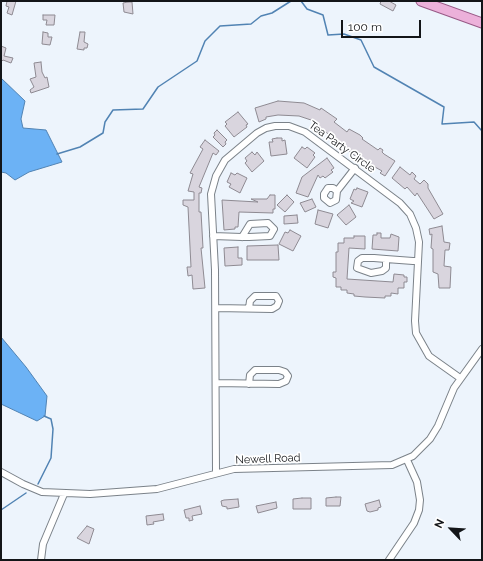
<!DOCTYPE html>
<style>
body{margin:0}
#map{position:relative;width:483px;height:561px;overflow:hidden;background:#edf4fc;font-family:Raleway,sans-serif}
canvas{display:block}
.frame{position:absolute;inset:0;border:2px solid #131518;pointer-events:none}
.north{position:absolute;left:431px;top:509px;width:40px;height:40px;-webkit-text-stroke:3px #fff;paint-order:stroke;rotate:295deg;font-size:11px;font-weight:700;line-height:16px;text-align:center;color:#131518}
.north::after{content:'';display:block;margin:auto;width:14px;height:18px;background:#131518;clip-path:polygon(50% 0,100% 100%,50% 72%,0 100%)}
.scale{position:absolute;left:341px;top:20px;width:80px;height:18px;box-sizing:border-box;border:2px solid #131518;border-top:0;padding-left:5px;font-size:12px;line-height:14px;white-space:nowrap;color:#131518;-webkit-text-stroke:3px #fff;paint-order:stroke}
</style>
<div id="map">
<canvas width="483" height="561"></canvas>
<div class="frame"></div>
<div class="north">N</div>
<div class="scale">100 m</div>
</div>
<script>
const ctx = document.querySelector('canvas').getContext('2d');
ctx.lineJoin = 'round';
function fill(path, color) { ctx.fillStyle = color; ctx.fill(path, 'evenodd'); }
const poly = rows => new Path2D(rows.map(r => 'M' + r).join(''));
function stroke(path, color, width, dash) { ctx.strokeStyle = color; ctx.lineWidth = width; ctx.lineCap = dash ? 'butt' : 'round'; ctx.setLineDash(dash || []); ctx.stroke(path); }
function write(font, color, halo, rows, align = 'center') {
  ctx.font = font + ' Raleway,sans-serif'; ctx.lineWidth = 3.5; ctx.setLineDash([]); ctx.textBaseline = 'middle'; ctx.strokeStyle = halo; ctx.fillStyle = color; for (const [text, x, y, turn = 0] of rows) {
    ctx.save(); ctx.translate(x, y); ctx.rotate((+turn || 0) * Math.PI / 180); ctx.textAlign = isNaN(turn) ? turn : align; if (halo) ctx.strokeText(text, 0, 0); ctx.fillText(text, 0, 0); ctx.restore();
  }
}
const water = poly([
 [1,78,25,101,21,119,23,128,46,130,62,162,29,172,15,180,6,173,1,172,1,78],
 [1,337,26,367,47,396,45,416,37,421,1,404,1,337]
]);
fill(water, '#6cb2f5');
stroke(water, '#5183b3', 1);
stroke(poly([
 [301,1,307,9,323,15,328,35,344,34,361,40,374,67,444,107,442,124,474,122,482,131],
 [57,154,80,147,103,133,105,122,113,110,143,109,158,87,197,61,205,41,220,26,251,24,261,16,272,13,291,1],
 [38,484,51,458,53,429,51,419,44,416],
 [1,510,26,493]
]), '#5183b3', 1.5);
const building = poly([
 [7,1,16,1,12,15,7,13,9,7,6,6,7,1],
 [381,1,389,1,396,5,393,11,380,4,381,1],
 [128,2,132,2,133,14,124,12,123,3,128,2],
 [43,15,55,15,54,25,46,25,47,20,43,20,43,15],
 [43,32,48,33,48,37,52,37,50,45,42,44,43,32],
 [80,32,85,32,84,42,88,44,87,48,84,48,84,50,77,49,80,32],
 [1,46,6,48,4,56,13,58,11,63,3,60,1,62,1,46],
 [41,62,42,72,45,78,47,77,49,87,31,93,30,90,34,87,30,79,36,77,34,63,41,62],
 [278,101,304,103,320,110,321,108,337,119,334,122,347,132,349,129,360,135,363,138,362,139,378,150,380,148,383,150,382,152,384,154,395,161,385,176,380,173,382,171,354,155,311,120,299,116,278,115,266,117,266,119,259,122,255,108,278,101],
 [238,112,248,124,246,125,247,127,234,137,225,126,227,124,225,122,238,112],
 [217,130,227,140,225,142,226,144,223,147,213,137,215,135,214,133,217,130],
 [277,138,282,138,282,141,285,140,287,154,271,156,269,142,273,142,272,139,277,138],
 [205,140,219,151,216,155,213,153,199,187,202,188,201,193,199,193,199,212,201,212,203,248,201,248,205,288,193,289,192,275,188,276,187,267,191,267,188,207,183,205,183,200,194,200,194,192,188,191,193,174,190,173,203,149,200,147,205,140],
 [302,147,305,149,307,147,315,153,313,155,315,157,307,168,294,158,302,147],
 [252,152,255,155,257,152,264,161,252,172,245,163,247,161,245,158,252,152],
 [327,158,334,168,331,170,333,172,325,178,323,176,320,178,318,175,308,197,296,193,302,177,327,158],
 [400,167,410,175,412,172,416,176,414,179,420,184,424,180,428,184,428,188,443,214,434,219,417,193,415,196,407,187,405,189,392,178,400,167],
 [231,173,235,175,237,173,247,178,240,193,229,187,231,184,227,182,231,173],
 [357,188,368,192,362,207,351,203,354,201,350,199,354,189,356,190,357,188],
 [270,195,275,195,275,209,273,209,273,213,239,212,238,227,235,227,235,229,224,230,222,200,258,202,251,199,267,199,270,195],
 [287,195,294,202,285,212,277,205,287,195],
 [312,199,316,207,305,212,300,203,312,199],
 [349,205,356,217,346,225,337,215,349,205],
 [318,210,333,214,328,228,315,224,318,210],
 [297,215,298,223,284,224,284,216,297,215],
 [442,226,444,242,450,243,449,250,445,250,444,266,451,267,450,288,439,288,438,274,433,272,433,249,431,248,432,234,430,235,429,229,442,226],
 [290,230,301,236,293,251,279,244,285,232,288,233,290,230],
 [377,233,381,233,381,238,390,238,391,234,399,237,398,251,372,249,373,235,377,235,377,233],
 [354,236,365,236,365,249,349,248,347,279,393,282,394,274,404,275,404,277,407,277,407,282,404,282,404,288,398,288,398,294,391,293,391,296,385,296,385,298,365,297,354,296,354,294,347,293,347,290,341,290,341,287,336,287,336,278,333,277,333,272,336,272,336,252,338,252,338,243,344,243,344,238,354,238,354,236],
 [278,245,279,260,247,260,247,246,278,245],
 [238,247,238,258,242,258,242,265,225,266,224,248,238,247],
 [336,497,341,497,340,506,326,506,326,498,336,497],
 [302,498,311,498,311,509,293,509,293,499,302,498],
 [238,499,239,507,227,509,227,507,222,506,221,501,224,500,238,499],
 [379,500,381,507,378,508,378,510,370,512,367,511,365,504,379,500],
 [276,502,277,508,258,513,256,506,276,502],
 [200,506,202,514,192,516,193,520,189,521,189,518,186,518,184,510,200,506],
 [163,514,164,520,153,522,154,524,147,525,146,516,163,514],
 [87,526,94,529,89,544,77,538,87,526]
]);
fill(building, '#d9d5de');
stroke(building, '#8e8a92', 1);
const minor = poly([
 [337,191,333,188,328,188,324,194,324,198,330,203,336,200,337,191,355,168],
 [213,236,242,237,249,237,270,236,274,229,268,223,250,224,242,237],
 [386,259,386,268,382,271,371,273,357,268,358,261,362,258,374,258,386,259,413,261,418,261],
 [216,308,272,309,277,306,279,301,276,296,255,296,250,301,249,308],
 [216,383,279,384,286,381,288,376,285,372,279,370,255,370,250,375,249,384],
 [1,472,23,484,42,492,90,494,157,489,234,469,392,465,413,456,430,439,438,426,454,388,482,349],
 [216,473,215,270,211,194,216,176,225,160,257,133,266,128,275,126,289,126,305,132,400,203,410,214,416,228,419,242,415,321,416,333,429,356,460,378],
 [41,560,43,544,64,494],
 [389,560,414,523,419,510,420,500,417,482,407,460]
]);
const primary = poly([
 [421,1,482,23]
]);
stroke(minor, '#7b8289', 8);
stroke(primary, '#985986', 11);
stroke(minor, '#fff', 6);
stroke(primary, '#ecb1da', 9);
write('11px', '#131518', '#fff', [
 ["Tea Party Circle",342,147,36],
 ["Newell Road",268,459,-2]
]);
</script>
